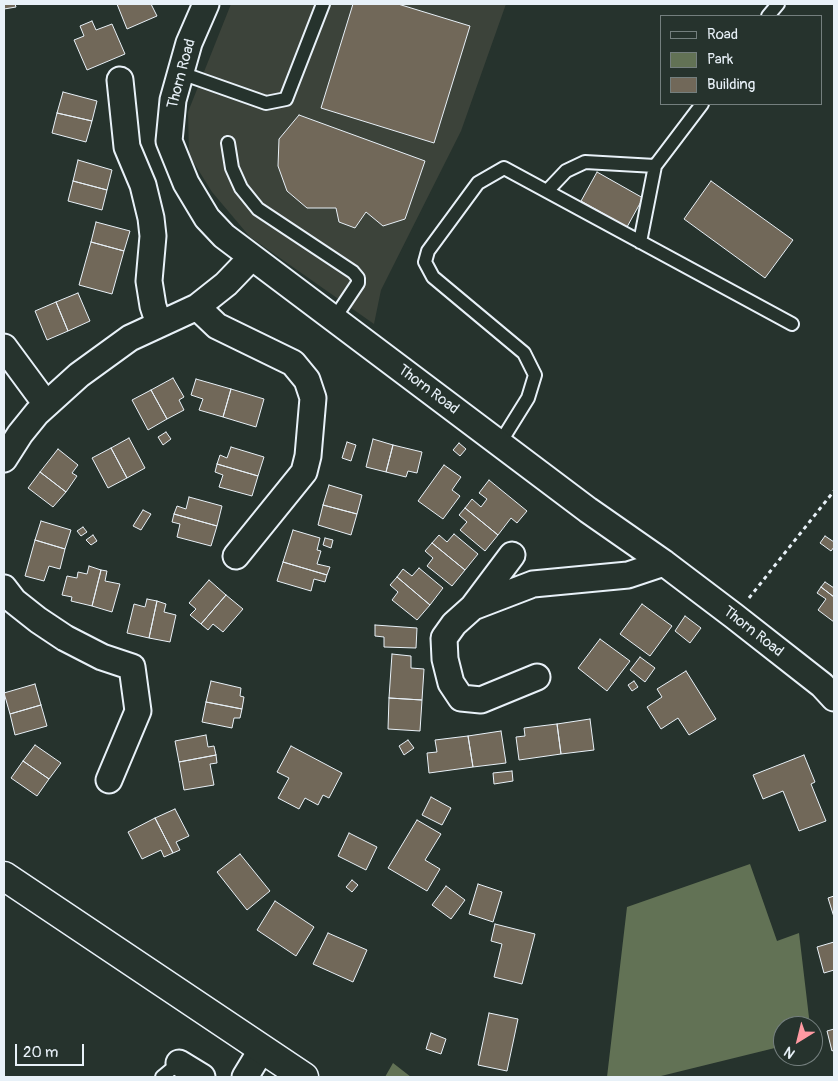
<!DOCTYPE html>
<style>
body{margin:0}
#map{position:relative;width:838px;height:1081px;overflow:hidden;background:#26332d;font-family:Pangolin,sans-serif}
canvas{display:block}
.frame{position:absolute;inset:0;border:5px solid #e8f1f8;pointer-events:none}
.legend{position:absolute;left:660px;top:15px;width:162px;height:90px;box-sizing:border-box;background:#26332d;border:1px solid #747f7e;margin:0;padding:6px 9px;list-style:none;font-size:15px;color:#e8f1f8}
.legend li{display:flex;align-items:center;gap:10px;height:25px}
.legend b{width:25px;border:1px solid #747f7e}
.north{position:absolute;left:773px;top:1016px;width:50px;height:50px;box-sizing:border-box;background:#26332d;border:1px solid #747f7e;border-radius:50%;rotate:216deg;font-size:14px;font-weight:700;line-height:20px;text-align:center;color:#e8f1f8}
.north::after{content:'';display:block;margin:auto;width:18px;height:22px;background:#ff9aa2;clip-path:polygon(50% 0,100% 100%,50% 72%,0 100%)}
.scale{position:absolute;left:15px;top:1044px;width:69px;height:22px;box-sizing:border-box;border:2px solid #e8f1f8;border-top:0;padding-left:6px;font-size:15px;line-height:18px;white-space:nowrap;color:#e8f1f8;-webkit-text-stroke:4px #26332d;paint-order:stroke}
</style>
<div id="map">
<canvas width="838" height="1081"></canvas>
<div class="frame"></div>
<ul class="legend">
<li><b style="height:6px;background:#26332d"></b>Road</li>
<li><b style="height:14px;background:#627255"></b>Park</li>
<li><b style="height:14px;background:#716859"></b>Building</li>
</ul>
<div class="north">N</div>
<div class="scale">20 m</div>
</div>
<script>
const ctx = document.querySelector('canvas').getContext('2d');
ctx.lineJoin = 'round';
function fill(path, color) { ctx.fillStyle = color; ctx.fill(path, 'evenodd'); }
const poly = rows => new Path2D(rows.map(r => 'M' + r).join(''));
function stroke(path, color, width, dash) { ctx.strokeStyle = color; ctx.lineWidth = width; ctx.lineCap = dash ? 'butt' : 'round'; ctx.setLineDash(dash || []); ctx.stroke(path); }
function write(font, color, halo, rows, align = 'center') {
  ctx.font = font + ' Pangolin,sans-serif'; ctx.lineWidth = 4; ctx.setLineDash([]); ctx.textBaseline = 'middle'; ctx.strokeStyle = halo; ctx.fillStyle = color; for (const [text, x, y, turn = 0] of rows) {
    ctx.save(); ctx.translate(x, y); ctx.rotate((+turn || 0) * Math.PI / 180); ctx.textAlign = isNaN(turn) ? turn : align; if (halo) ctx.strokeText(text, 0, 0); ctx.fillText(text, 0, 0); ctx.restore();
  }
}
fill(poly([
 [231,4,506,4,461,131,381,290,374,324,250,237,212,192,189,155,188,112]
]), '#3c433a');
fill(poly([
 [750,864,777,941,799,933,810,1026,783,1026,783,1046,657,1077,607,1077,627,907],
 [393,1063,411,1077,385,1077]
]), '#627255');
const building = poly([
 [4,4,15,4,16,7,4,9,4,4],
 [117,4,151,4,157,16,127,29,117,4],
 [353,4,398,4,470,26,434,143,321,108,353,4],
 [92,21,96,30,112,24,125,54,87,70,74,40,84,36,80,26,92,21],
 [63,92,97,101,92,121,57,113,63,92],
 [57,113,92,121,86,142,52,133,57,113],
 [299,115,425,161,405,219,383,226,366,212,355,228,339,222,336,208,307,208,287,191,278,166,279,139,299,115],
 [78,160,112,170,107,190,73,181,78,160],
 [597,172,643,198,627,227,581,201,597,172],
 [73,181,107,190,102,210,68,201,73,181],
 [711,181,793,240,765,278,684,219,711,181],
 [96,222,130,231,124,251,91,242,96,222],
 [91,242,124,251,112,294,79,285,91,242],
 [78,293,90,321,68,331,56,302,78,293],
 [56,302,68,331,47,340,35,311,56,302],
 [173,378,184,397,179,400,184,410,167,419,151,390,173,378],
 [196,379,231,389,223,417,199,410,203,399,191,395,196,379],
 [231,389,264,399,256,427,223,417,231,389],
 [151,390,167,419,148,430,132,400,151,390],
 [166,432,171,439,163,445,158,437,166,432],
 [129,438,145,468,127,478,111,448,129,438],
 [373,439,393,445,386,472,366,467,373,439],
 [347,442,356,445,351,461,342,458,347,442],
 [459,443,466,449,460,456,453,450,459,443],
 [393,445,422,452,417,473,408,471,406,477,386,472,393,445],
 [231,447,264,457,258,476,217,464,220,455,227,458,231,447],
 [111,448,127,478,108,488,92,458,111,448],
 [58,449,78,465,72,473,77,476,66,492,40,472,58,449],
 [217,464,258,476,252,496,219,487,223,475,215,472,217,464],
 [444,465,461,477,452,490,460,496,443,519,418,501,444,465],
 [40,472,66,492,53,507,28,488,40,472],
 [489,480,527,511,517,523,511,518,498,535,465,508,472,499,481,507,487,499,479,493,489,480],
 [329,485,362,495,357,514,323,505,329,485],
 [189,497,222,506,217,526,174,514,177,506,186,509,189,497],
 [323,505,357,514,351,535,318,525,323,505],
 [465,508,498,535,485,551,460,530,467,522,459,515,465,508],
 [143,510,151,514,141,530,133,526,143,510],
 [174,514,217,526,211,546,177,537,180,524,172,522,174,514],
 [41,521,71,530,65,549,35,540,41,521],
 [83,527,87,532,81,536,77,531,83,527],
 [293,530,320,538,317,550,321,551,317,564,330,567,327,575,283,562,293,530],
 [454,534,478,554,465,570,432,543,439,535,447,542,454,534],
 [93,535,97,541,91,545,86,540,93,535],
 [825,536,834,542,834,547,831,551,820,543,825,536],
 [325,538,333,540,331,548,323,545,325,538],
 [35,540,65,549,60,569,49,566,44,581,25,576,35,540],
 [432,543,465,570,452,586,427,566,433,558,425,551,432,543],
 [283,562,327,575,325,582,314,579,311,591,277,581,283,562],
 [89,566,101,570,92,606,71,601,72,597,62,595,67,576,77,578,78,572,87,574,89,566],
 [419,568,443,588,430,605,397,577,403,569,412,576,419,568],
 [101,570,107,571,105,581,120,584,112,612,92,606,101,570],
 [397,577,430,605,417,620,392,600,398,592,390,585,397,577],
 [209,580,226,595,201,624,190,615,196,609,189,603,209,580],
 [825,582,834,588,834,597,821,587,825,582],
 [821,587,834,597,834,622,818,610,826,599,817,593,821,587],
 [226,595,243,609,223,632,213,624,208,630,201,624,226,595],
 [147,599,157,601,149,638,127,633,134,604,145,607,147,599],
 [157,601,166,604,164,612,176,615,170,642,149,638,157,601],
 [642,604,672,626,650,656,620,634,642,604],
 [685,616,701,628,690,643,675,631,685,616],
 [375,625,417,628,416,648,384,647,384,637,375,636,375,625],
 [600,639,630,661,607,691,578,668,600,639],
 [392,654,411,656,411,668,424,669,422,700,389,698,392,654],
 [640,657,655,668,645,682,630,670,640,657],
 [686,671,716,719,689,735,678,718,661,729,647,707,662,697,657,689,686,671],
 [211,681,241,688,240,696,244,697,242,709,206,702,211,681],
 [634,681,638,687,632,691,628,685,634,681],
 [35,684,41,705,10,714,4,693,35,684],
 [389,698,422,700,420,731,388,729,389,698],
 [206,702,242,709,240,718,234,718,232,728,202,722,206,702],
 [41,705,47,726,15,735,10,714,41,705],
 [590,719,594,750,561,754,557,724,590,719],
 [557,724,561,754,519,760,516,737,525,736,524,728,557,724],
 [501,731,506,763,473,767,468,736,501,731],
 [206,735,208,747,214,746,216,755,179,762,175,741,206,735],
 [468,736,473,767,429,773,427,753,437,752,435,740,468,736],
 [408,740,414,748,404,755,399,746,408,740],
 [35,745,61,763,49,779,23,761,35,745],
 [291,746,342,773,329,798,323,795,318,805,305,798,299,809,278,798,289,778,277,772,291,746],
 [216,755,217,763,210,764,214,785,184,790,179,762,216,755],
 [804,755,815,782,811,784,826,821,799,831,783,791,763,799,753,775,804,755],
 [23,761,49,779,37,796,11,778,23,761],
 [512,771,513,781,494,784,493,773,512,771],
 [431,797,451,808,442,825,422,815,431,797],
 [175,809,189,836,176,842,180,850,173,853,155,818,175,809],
 [155,818,173,853,164,857,161,850,142,859,128,832,155,818],
 [417,820,441,834,425,860,440,869,427,891,388,868,417,820],
 [349,833,377,847,366,870,338,856,349,833],
 [240,854,270,891,247,910,217,872,240,854],
 [352,880,358,885,352,892,346,887,352,880],
 [478,884,502,892,493,922,469,914,478,884],
 [446,886,465,900,451,919,432,905,446,886],
 [834,896,834,917,828,898,834,896],
 [275,901,314,927,296,956,257,930,275,901],
 [495,924,535,934,522,984,494,977,502,944,491,941,495,924],
 [328,933,367,950,353,982,313,964,328,933],
 [834,942,834,970,824,973,817,947,834,942],
 [489,1013,518,1019,507,1071,478,1065,489,1013],
 [834,1029,834,1050,832,1051,827,1031,834,1029],
 [431,1033,446,1039,441,1054,426,1049,431,1033]
]);
fill(building, '#716859');
stroke(building, '#e8f1f8', 1);
const service = poly([
 [768,16,778,4],
 [181,73,266,103,286,99,323,4],
 [228,143,232,168,241,188,258,209,353,272,358,278,358,283,334,319],
 [548,190,566,171,585,162,655,166],
 [640,242,655,166,702,104],
 [500,443,528,398,535,375,524,353,433,277,425,262,428,251,478,183,504,168,792,324],
 [162,1077,179,1063]
]);
const minor = poly([
 [206,4,189,43,173,100,169,141,186,183,207,218,224,236,588,510,664,563,734,616,822,685,834,698],
 [120,80,127,147,143,185,151,218,153,236,149,281,153,306,159,324],
 [197,307,217,326,293,363,307,380,313,398,308,456,304,472,236,556],
 [4,347,46,404],
 [4,459,20,434,37,413,79,375,130,338,197,307,226,284,251,258],
 [4,588,14,601,38,620,65,638,102,657,132,667,138,711,109,780],
 [473,607,512,555],
 [537,677,481,700,461,698,451,683,445,659,444,638,454,624,473,607,533,584,628,575,664,563],
 [179,1063,202,1077],
 [245,1077,262,1049]
]);
const secondary = poly([
 [4,876,304,1077]
]);
stroke(service, '#e8f1f8', 16);
stroke(minor, '#e8f1f8', 29);
stroke(secondary, '#e8f1f8', 31);
stroke(poly([
 [749,598,834,491]
]), '#e8f1f8', 3, [4, 4]);
stroke(service, '#26332d', 12);
stroke(minor, '#26332d', 25);
stroke(secondary, '#26332d', 28);
write('15px', '#e8f1f8', '#26332d', [
 ["Thorn Road",182,74,-75],
 ["Thorn Road",428,390,37],
 ["Thorn Road",753,632,38]
]);
</script>
